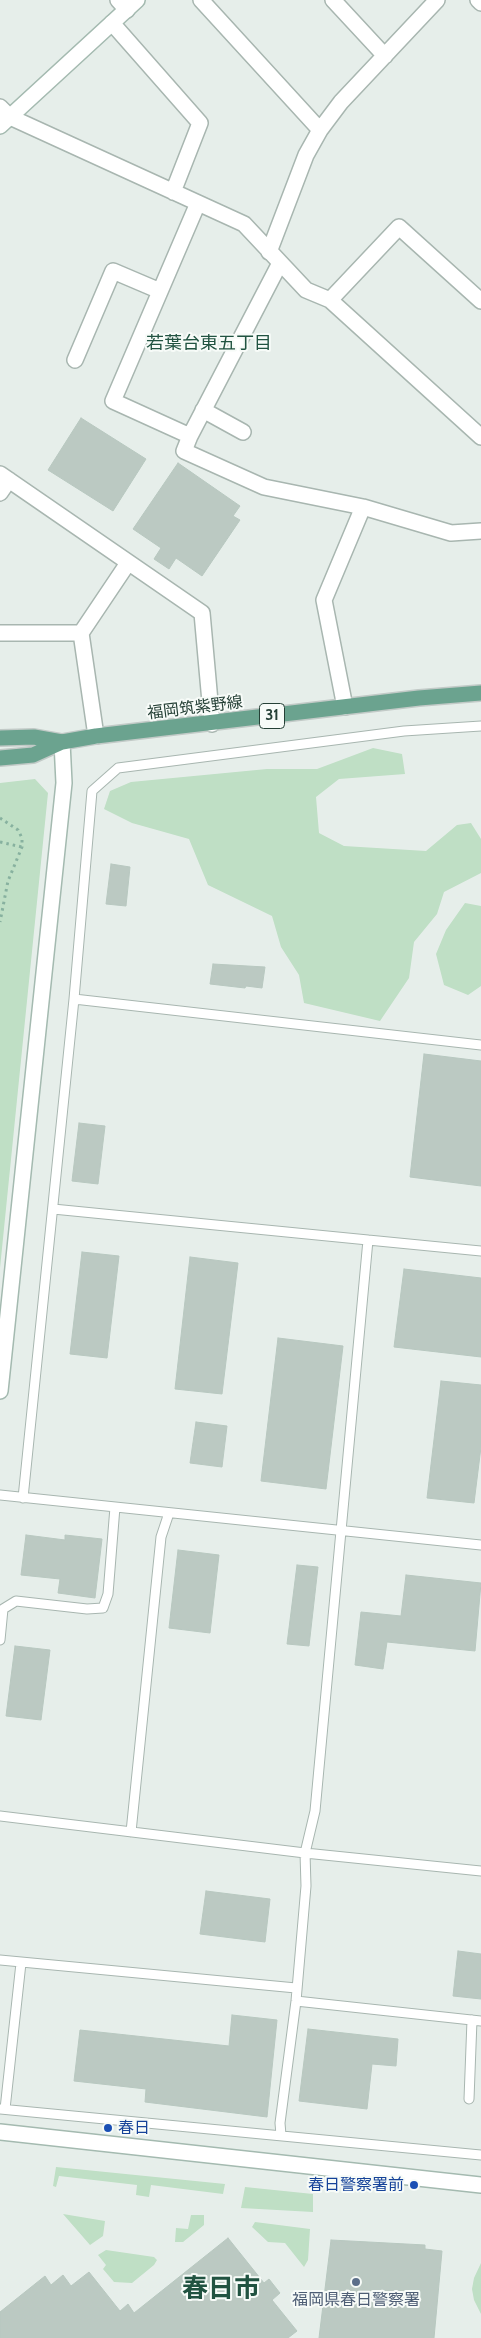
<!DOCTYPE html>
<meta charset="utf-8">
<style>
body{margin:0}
canvas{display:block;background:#e6eeea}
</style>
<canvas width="481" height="2338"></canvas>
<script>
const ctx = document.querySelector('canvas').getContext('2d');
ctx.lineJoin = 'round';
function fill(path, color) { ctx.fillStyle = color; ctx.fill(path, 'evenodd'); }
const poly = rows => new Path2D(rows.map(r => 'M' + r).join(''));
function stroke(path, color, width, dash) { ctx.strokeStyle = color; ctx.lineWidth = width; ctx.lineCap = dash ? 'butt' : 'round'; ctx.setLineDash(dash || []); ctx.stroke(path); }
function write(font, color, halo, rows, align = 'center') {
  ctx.font = font + ' Cabin,"Noto Sans JP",sans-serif'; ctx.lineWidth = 4; ctx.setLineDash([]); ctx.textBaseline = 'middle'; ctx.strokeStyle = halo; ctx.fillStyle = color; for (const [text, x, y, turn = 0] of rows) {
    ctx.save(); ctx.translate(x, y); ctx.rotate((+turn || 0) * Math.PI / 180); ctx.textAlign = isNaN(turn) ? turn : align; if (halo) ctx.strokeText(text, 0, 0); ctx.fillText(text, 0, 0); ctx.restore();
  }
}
fill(poly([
 [373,748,402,754,405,774,339,779,316,797,319,833,344,846,426,851,457,825,471,823,481,839,481,873,444,892,437,914,414,942,409,978,380,1021,304,1003,299,975,281,947,272,916,208,885,189,839,132,823,104,809,110,791,131,782,267,769,317,769],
 [35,779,48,793,0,1268,0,783],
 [465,903,481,906,481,986,468,995,444,985,436,954,446,930],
 [56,2167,225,2184,223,2194,151,2185,149,2197,136,2195,137,2185,59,2176,56,2187,53,2186],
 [245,2187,313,2194,313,2212,241,2208],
 [63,2214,105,2221,103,2236,90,2245],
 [191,2215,204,2215,204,2225,183,2242,175,2242,176,2228,188,2229],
 [255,2222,310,2229,308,2260,304,2267,285,2243,268,2242,252,2227],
 [106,2250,154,2257,157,2260,154,2265,132,2283,114,2282,103,2269,106,2265,98,2255],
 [481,2263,481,2314,474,2300,472,2289,474,2278]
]), '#bfdfc5');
const building = poly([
 [81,418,146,459,113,511,48,470,81,418],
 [178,463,240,506,233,516,240,520,202,576,176,558,169,569,154,559,161,548,133,529,178,463],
 [111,864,130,867,126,906,106,904,111,864],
 [213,964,265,967,262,988,246,986,245,988,210,984,213,964],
 [424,1054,481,1061,481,1186,410,1177,424,1054],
 [79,1123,105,1126,98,1184,72,1181,79,1123],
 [82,1252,119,1256,107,1358,70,1354,82,1252],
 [190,1257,238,1263,222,1394,175,1389,190,1257],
 [404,1269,481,1278,481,1357,394,1347,404,1269],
 [278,1338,343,1346,326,1489,261,1481,278,1338],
 [441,1381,481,1385,481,1447,474,1503,427,1498,441,1381],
 [196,1422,227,1426,222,1467,190,1463,196,1422],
 [26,1535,65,1540,65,1535,102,1539,95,1598,58,1593,60,1579,21,1575,26,1535],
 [178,1550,219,1555,210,1633,169,1628,178,1550],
 [297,1565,318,1567,309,1646,287,1644,297,1565],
 [406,1575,481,1583,475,1651,387,1642,383,1669,355,1665,361,1612,401,1616,406,1575],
 [15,1646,50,1650,41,1720,6,1716,15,1646],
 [206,1891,270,1899,265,1942,200,1934,206,1891],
 [458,1951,481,1954,481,1999,453,1996,458,1951],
 [232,2015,277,2020,267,2117,145,2102,146,2089,74,2081,80,2030,229,2046,232,2015],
 [308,2029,398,2039,396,2066,372,2064,367,2109,299,2101,308,2029],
 [228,2238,264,2283,269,2279,280,2293,272,2300,297,2331,288,2338,0,2338,0,2312,45,2276,51,2285,63,2275,71,2286,89,2272,120,2311,128,2304,134,2313,228,2238],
 [331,2240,425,2245,425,2249,442,2251,434,2338,319,2338,331,2240]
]);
fill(building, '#bbc9c2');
stroke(building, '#b8c8c0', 1);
const lane = poly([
 [74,999,481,1045],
 [53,1209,368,1240],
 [0,1495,481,1545],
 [23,1498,74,999,92,791,118,768,404,731,481,726],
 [0,1640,3,1609,16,1601,87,1609,103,1608,108,1594,115,1507],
 [0,1816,305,1853,481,1871],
 [131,1832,161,1537,169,1513],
 [0,1960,296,1988],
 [296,2001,481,2021],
 [469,2099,472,2020],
 [0,2109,481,2155],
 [5,2109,21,1963],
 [281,2135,280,2123,296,2001,306,1886,305,1853,315,1811,368,1240,481,1251]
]);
const street = poly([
 [118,0,127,10],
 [201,0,320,130],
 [333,0,385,56],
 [478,0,481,3],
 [112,23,200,123,173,192],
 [0,107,10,117,244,224,306,290,330,300,481,437],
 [198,203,113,401,190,436,280,263],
 [269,252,306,155,320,130,341,102,437,0],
 [330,300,399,227,481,301],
 [75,360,113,271,160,291],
 [203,410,243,432],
 [190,436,184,451,264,487,363,507,451,533,481,531],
 [0,474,202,613,212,724],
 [0,493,9,480],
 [0,633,81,633,128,563],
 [81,633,96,736],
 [345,707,324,600,363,507]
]);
const secondary = poly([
 [0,126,137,0],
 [0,1391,64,783,62,742],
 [0,2132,481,2185]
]);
const primary = poly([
 [0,738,34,737,62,742],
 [0,758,33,755,62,742,96,736,419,698,481,693]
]);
stroke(lane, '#a8b6b0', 11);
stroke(street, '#a8b6b0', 18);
stroke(secondary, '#a4bab0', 18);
stroke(primary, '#c2cac7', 18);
stroke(poly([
 [0,818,18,830,22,838,22,847,8,881,0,922],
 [0,842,22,847]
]), '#87b19f', 3, [2.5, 4]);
stroke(lane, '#fff', 9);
stroke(street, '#fff', 15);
stroke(secondary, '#fff', 15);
stroke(primary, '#6ba38f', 15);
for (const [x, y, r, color] of [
 [108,2128,5,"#1a4fb4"],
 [414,2185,5,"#1a4fb4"],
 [356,2282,5,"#5c6f8a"]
]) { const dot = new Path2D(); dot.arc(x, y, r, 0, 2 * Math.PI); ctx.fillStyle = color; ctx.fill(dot); stroke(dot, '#f7fbf8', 2); }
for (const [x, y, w] of [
 [272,716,25]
]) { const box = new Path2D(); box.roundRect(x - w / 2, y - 12.5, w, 25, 4); ctx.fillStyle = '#f7fbf8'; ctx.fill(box); stroke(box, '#254036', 1); }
write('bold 15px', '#254036', null, [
 ["31",272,716]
]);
write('16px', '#254036', '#f7fbf8', [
 ["福岡筑紫野線",195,708,-7]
]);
write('16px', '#164399', '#f7fbf8', [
 ["春日",118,2128],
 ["春日警察署前",404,2185,"right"]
], 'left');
write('16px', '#4e5e75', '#f7fbf8', [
 ["福岡県春日警察署",356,2300]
]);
write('18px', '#215341', '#f7fbf8', [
 ["若葉台東五丁目",209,344]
]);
write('bold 26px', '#215341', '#f7fbf8', [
 ["春日市",221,2289]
]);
</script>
